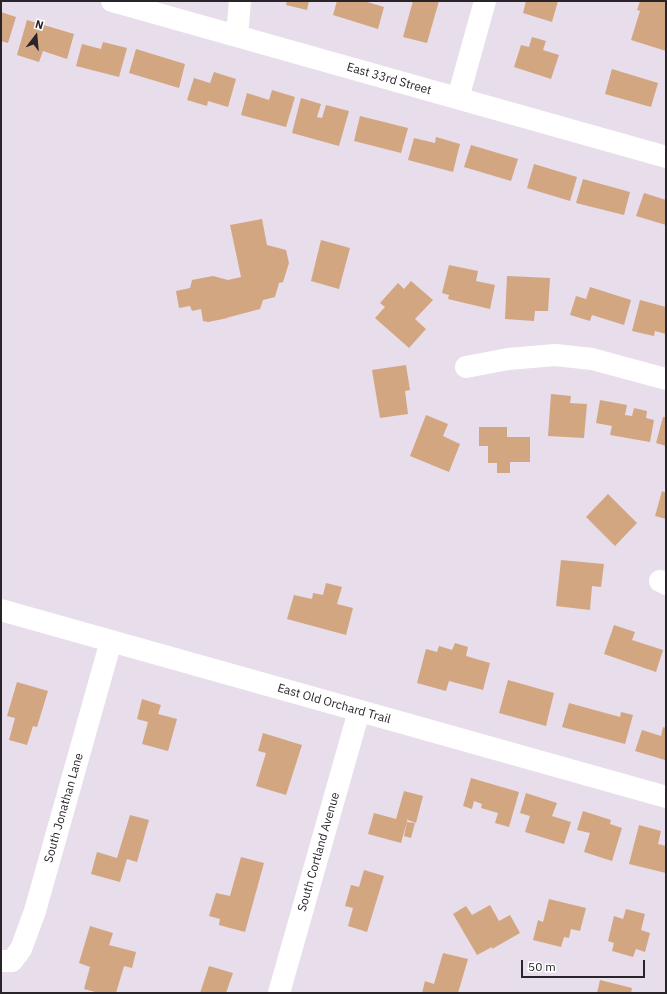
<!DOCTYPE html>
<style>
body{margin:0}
#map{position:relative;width:667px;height:994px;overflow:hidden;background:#e8ddeb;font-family:"IBM Plex Sans",sans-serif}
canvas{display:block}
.frame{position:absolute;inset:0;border:2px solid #282429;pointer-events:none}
.north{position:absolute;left:16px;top:16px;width:40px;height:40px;-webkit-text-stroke:3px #fff;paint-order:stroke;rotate:16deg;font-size:11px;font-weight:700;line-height:16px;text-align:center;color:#282429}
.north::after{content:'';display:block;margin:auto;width:14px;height:18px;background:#282429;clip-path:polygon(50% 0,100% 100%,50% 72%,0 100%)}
.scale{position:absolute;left:521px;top:960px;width:124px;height:18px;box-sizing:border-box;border:2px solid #282429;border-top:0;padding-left:5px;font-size:12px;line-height:14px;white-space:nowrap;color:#282429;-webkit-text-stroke:3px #fff;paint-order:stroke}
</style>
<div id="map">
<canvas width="667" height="994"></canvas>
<div class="frame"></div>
<div class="north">N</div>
<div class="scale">50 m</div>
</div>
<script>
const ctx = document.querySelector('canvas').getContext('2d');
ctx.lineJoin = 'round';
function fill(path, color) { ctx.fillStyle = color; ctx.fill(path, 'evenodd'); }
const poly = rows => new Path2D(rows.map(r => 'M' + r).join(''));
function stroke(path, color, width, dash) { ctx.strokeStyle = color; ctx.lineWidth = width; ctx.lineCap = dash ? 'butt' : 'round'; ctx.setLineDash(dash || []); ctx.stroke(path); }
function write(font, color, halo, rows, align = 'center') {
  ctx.font = font + ' "IBM Plex Sans",sans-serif'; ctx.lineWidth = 3.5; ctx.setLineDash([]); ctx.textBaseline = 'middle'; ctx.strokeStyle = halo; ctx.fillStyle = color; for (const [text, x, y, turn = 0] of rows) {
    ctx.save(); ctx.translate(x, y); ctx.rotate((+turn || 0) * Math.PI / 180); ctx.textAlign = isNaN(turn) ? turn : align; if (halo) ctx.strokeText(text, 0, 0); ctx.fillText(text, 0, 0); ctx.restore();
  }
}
fill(poly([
 [287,1,309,1,307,10,286,5],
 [337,1,364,1,384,7,378,29,333,15],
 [413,1,439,1,427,43,403,37],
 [526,1,558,1,552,22,523,13],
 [640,1,666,1,666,19,665,23,666,24,666,51,631,40,640,11,637,10],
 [1,12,16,17,8,43,1,41],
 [27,20,74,34,67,59,43,51,39,62,17,55],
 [532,37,546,41,543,50,559,55,551,79,514,67,521,45,529,47],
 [103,42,127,48,119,77,76,66,82,44,101,49],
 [136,49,185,64,179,88,129,73],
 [612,69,658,83,651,107,605,94],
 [214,72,236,79,228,107,208,101,207,106,187,100,194,78,210,83],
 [272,90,295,97,286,127,241,115,247,93,269,100],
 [301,98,321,104,317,117,322,118,326,105,349,111,339,146,292,133],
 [360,116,408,128,401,153,354,141],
 [436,137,460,144,453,172,408,160,414,138,435,143],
 [471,145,518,159,511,181,464,167],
 [534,164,577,177,570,201,527,188],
 [583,179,630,192,624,215,576,203],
 [644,193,666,200,666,225,636,216],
 [262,219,267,245,286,250,289,263,283,282,279,283,275,297,263,300,260,309,226,318,228,318,208,322,203,321,201,309,192,311,190,306,179,308,176,291,190,288,192,280,213,276,228,280,241,277,230,225],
 [321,240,350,248,339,289,311,281],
 [449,265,478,271,476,281,495,285,490,309,448,299,449,295,442,293],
 [507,276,550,278,548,311,535,311,534,321,505,319],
 [411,281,433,300,415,319,426,329,409,348,375,318,385,307,380,303,398,283,404,289],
 [590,287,631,300,624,325,592,315,590,321,570,315,576,296,586,299],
 [640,300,666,307,666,334,655,331,654,336,632,331],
 [406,365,410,390,405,391,408,414,380,418,372,370],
 [551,394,571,396,570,403,587,404,584,438,548,436],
 [600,400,627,405,625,415,632,416,634,408,647,411,646,418,654,420,650,442,610,435,612,426,596,423],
 [426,415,448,424,443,436,460,444,449,472,410,456],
 [663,417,666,417,666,446,656,443],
 [479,427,507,427,507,437,530,437,530,462,510,462,510,473,497,473,497,463,488,463,488,446,479,446],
 [662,491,666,493,666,519,655,516],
 [608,494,637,523,615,546,586,517],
 [561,560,604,564,601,587,592,586,590,610,556,606],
 [326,583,342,587,337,604,353,608,346,635,287,619,294,595,312,599,313,593,323,595],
 [614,625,635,632,632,640,663,650,656,672,604,654],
 [455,643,468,647,466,656,490,663,483,690,449,681,446,691,417,683,426,649,437,652,439,646,452,650],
 [508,680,554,693,546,726,499,713],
 [17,682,48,691,37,727,33,726,27,745,9,740,15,718,7,716],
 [142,699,161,705,158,714,177,719,168,751,142,744,148,722,137,719],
 [569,703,620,717,621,712,633,715,625,744,562,727],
 [663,727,666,728,665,760,635,751,642,730,661,736],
 [263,733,302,745,286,795,256,786,266,753,258,751],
 [471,778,519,792,509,827,495,823,498,813,481,808,482,804,474,801,472,809,463,806],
 [404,791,423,796,416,823,408,820,408,818,401,843,368,834,374,813,396,819],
 [526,793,557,803,552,816,571,822,564,844,525,832,530,816,520,813],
 [583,811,611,820,610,824,622,828,612,861,584,852,590,833,577,830],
 [130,815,149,820,137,862,127,859,120,882,91,874,97,852,117,858],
 [407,822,415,823,411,838,404,836],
 [639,825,661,831,658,844,666,846,666,873,629,864],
 [241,857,264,863,245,932,219,925,220,919,209,916,216,893,230,896],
 [364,870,384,876,367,932,348,926,353,908,345,906,351,885,359,887],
 [549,899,586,908,580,931,571,929,569,938,564,937,561,947,533,940,538,920,543,922],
 [490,905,499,921,510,915,520,933,492,949,492,947,477,955,453,914,466,906,472,915],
 [626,909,645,914,641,930,650,933,645,952,636,949,633,957,612,951,614,943,608,941,614,916,623,919],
 [90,926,113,933,109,945,136,952,132,968,124,966,116,993,99,993,84,989,90,967,79,963],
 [443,953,468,959,458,993,422,993,425,981,434,984],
 [209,966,233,973,226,993,200,993],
 [600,980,632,988,631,993,597,993]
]), '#d2a681');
stroke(poly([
 [112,1,666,157],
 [237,36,240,1],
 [458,98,485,1],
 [466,367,508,359,555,355,592,359,666,379],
 [660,581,666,584],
 [1,610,666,797],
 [1,961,12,961,21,949,35,911,111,641],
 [279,993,359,711]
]), '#fff', 22);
write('12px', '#282429', '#fff', [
 ["East 33rd Street",389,79,16],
 ["East Old Orchard Trail",334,704,16],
 ["South Jonathan Lane",64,808,-74],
 ["South Cortland Avenue",319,852,-74]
]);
</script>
